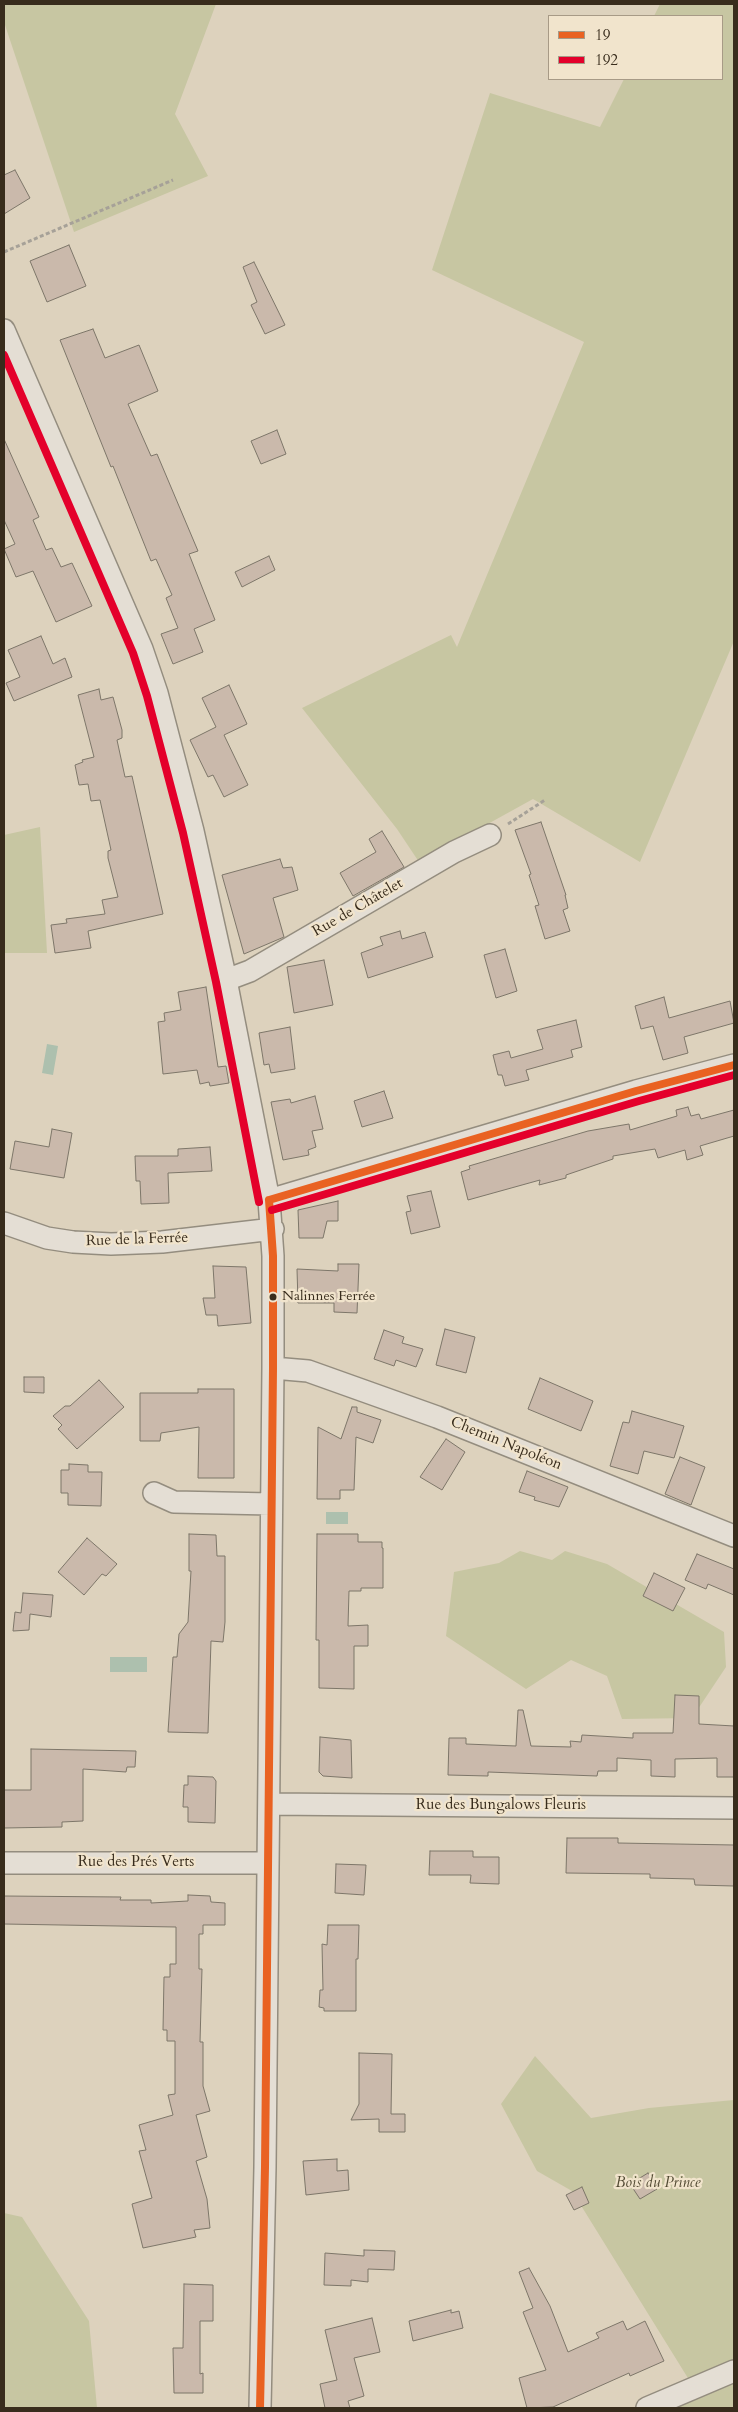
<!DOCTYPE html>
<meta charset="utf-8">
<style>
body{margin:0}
#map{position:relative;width:738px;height:2412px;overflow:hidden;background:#ddd2bd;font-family:Cardo,serif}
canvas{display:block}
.frame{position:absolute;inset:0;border:5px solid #382c1c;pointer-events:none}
.legend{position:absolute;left:548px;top:15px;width:175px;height:65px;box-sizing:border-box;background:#f1e4cc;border:1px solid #a79a86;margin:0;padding:6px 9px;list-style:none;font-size:15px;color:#382c1c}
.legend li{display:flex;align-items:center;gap:10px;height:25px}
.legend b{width:25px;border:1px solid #a79a86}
</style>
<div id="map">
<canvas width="738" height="2412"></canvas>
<div class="frame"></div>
<ul class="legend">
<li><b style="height:6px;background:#e96222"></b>19</li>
<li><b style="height:6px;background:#e4002b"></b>192</li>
</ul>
</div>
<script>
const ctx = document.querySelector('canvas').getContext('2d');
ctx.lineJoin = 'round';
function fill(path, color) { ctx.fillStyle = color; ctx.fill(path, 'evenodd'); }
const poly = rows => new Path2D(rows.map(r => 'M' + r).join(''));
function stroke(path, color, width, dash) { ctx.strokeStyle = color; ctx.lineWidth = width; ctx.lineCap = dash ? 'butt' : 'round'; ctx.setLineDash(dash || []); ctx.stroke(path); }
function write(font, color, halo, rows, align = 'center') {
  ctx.font = font + ' Cardo,serif'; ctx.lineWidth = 4.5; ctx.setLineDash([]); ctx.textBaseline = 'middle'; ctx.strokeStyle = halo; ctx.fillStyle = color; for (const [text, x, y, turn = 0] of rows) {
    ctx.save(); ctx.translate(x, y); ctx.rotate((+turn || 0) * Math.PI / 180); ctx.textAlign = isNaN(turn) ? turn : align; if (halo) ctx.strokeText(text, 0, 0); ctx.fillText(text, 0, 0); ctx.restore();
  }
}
fill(poly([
 [4,4,216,4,175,114,208,176,74,232,4,22],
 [660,4,734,4,734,641,640,862,533,799,419,862,397,829,302,708,451,635,457,647,584,342,432,270,490,93,600,127,624,79,722,79,722,16,654,16],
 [40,827,47,953,4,953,4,835],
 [520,1551,552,1560,565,1551,607,1564,724,1632,726,1667,692,1718,622,1719,607,1676,571,1660,526,1689,446,1636,454,1572,499,1563],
 [535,2056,591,2118,649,2108,734,2100,734,2408,659,2408,691,2383,572,2191,537,2171,501,2104],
 [4,2213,22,2217,89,2321,97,2408,4,2408]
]), '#c7c6a2');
fill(poly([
 [47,1044,58,1046,53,1075,42,1073],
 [326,1512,348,1512,348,1524,326,1524],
 [110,1657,147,1657,147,1672,110,1672]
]), '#adc0ae');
const building = poly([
 [15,170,30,198,4,214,4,175,15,170],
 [69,245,86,286,47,302,30,261,69,245],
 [254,262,285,325,265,334,251,305,257,302,243,267,254,262],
 [93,329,105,358,139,345,158,391,128,404,151,456,157,454,198,551,189,554,215,620,194,629,203,652,173,664,161,634,178,628,166,598,172,595,156,559,151,561,113,466,111,467,60,340,93,329],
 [277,430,286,454,261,464,251,441,277,430],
 [4,439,39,517,33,520,46,550,52,548,61,567,72,563,92,606,56,622,33,571,16,577,4,549,15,544,4,520,4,439],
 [269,556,275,570,242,587,235,572,269,556],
 [41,636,53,664,65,658,72,677,14,701,6,683,20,677,8,650,41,636],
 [229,685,247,724,224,735,248,785,224,797,213,775,208,777,190,740,216,727,202,698,229,685],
 [99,689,101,700,113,697,122,730,122,738,117,740,125,777,132,776,163,914,88,931,91,948,55,953,51,925,67,923,66,919,105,914,102,900,118,897,108,858,108,851,111,850,100,800,91,801,88,784,79,785,75,765,83,762,82,760,94,757,78,695,99,689],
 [541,822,566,895,565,895,568,908,563,910,570,931,545,939,535,906,539,905,529,875,531,874,515,830,541,822],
 [382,831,404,867,353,896,340,873,376,852,369,839,382,831],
 [280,859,283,868,292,867,298,890,273,898,284,937,244,954,222,875,280,859],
 [400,931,402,939,425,932,433,957,368,978,361,953,383,945,380,937,400,931],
 [505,949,517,991,496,998,484,955,505,949],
 [324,960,333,1005,294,1013,287,967,324,960],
 [206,987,218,1067,226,1066,229,1083,210,1086,209,1082,200,1084,197,1070,163,1074,158,1022,165,1021,164,1013,181,1010,178,992,206,987],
 [664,997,669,1018,730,1001,734,1023,684,1037,688,1053,663,1060,653,1026,641,1029,635,1006,664,997],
 [576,1020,582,1047,571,1050,573,1057,526,1070,529,1080,505,1086,502,1075,498,1075,493,1055,509,1051,511,1058,543,1049,537,1030,576,1020],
 [290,1027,295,1069,271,1073,269,1064,264,1065,259,1033,290,1027],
 [384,1091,393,1118,362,1127,354,1101,384,1091],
 [315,1096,323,1129,312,1131,316,1147,308,1150,309,1155,283,1160,271,1102,290,1099,291,1103,315,1096],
 [688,1107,691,1116,699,1114,701,1119,734,1110,734,1136,700,1146,703,1155,687,1160,685,1150,658,1158,655,1149,613,1156,613,1159,566,1175,566,1178,539,1185,540,1180,468,1200,461,1172,470,1169,469,1166,588,1131,629,1124,630,1130,677,1116,676,1110,688,1107],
 [52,1129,72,1133,64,1178,10,1169,15,1141,49,1147,52,1129],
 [210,1147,212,1171,168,1173,169,1203,141,1204,140,1181,136,1181,135,1156,178,1156,178,1149,210,1147],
 [431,1191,440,1227,411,1234,406,1212,411,1211,407,1196,431,1191],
 [338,1201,338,1221,327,1221,323,1238,299,1238,298,1210,338,1201],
 [338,1264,359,1264,357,1313,334,1312,334,1303,298,1303,297,1269,338,1271,338,1264],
 [213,1266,246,1267,251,1323,218,1326,217,1315,206,1315,203,1298,215,1298,213,1266],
 [445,1329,475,1337,466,1373,436,1365,445,1329],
 [384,1330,404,1337,402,1343,423,1349,416,1367,396,1360,394,1366,374,1359,384,1330],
 [24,1377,44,1377,44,1393,24,1392,24,1377],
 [540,1378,593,1401,581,1431,528,1409,540,1378],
 [99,1380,124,1407,77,1449,58,1429,62,1425,53,1416,65,1406,70,1406,99,1380],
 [198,1389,234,1389,234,1478,198,1478,199,1427,161,1433,160,1441,140,1441,140,1393,198,1393,198,1389],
 [352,1407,357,1407,357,1412,381,1420,373,1443,356,1437,354,1490,340,1490,340,1499,317,1499,318,1427,341,1439,352,1407],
 [632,1411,684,1426,674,1458,644,1451,638,1474,610,1466,623,1422,629,1423,632,1411],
 [446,1439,465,1452,442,1490,420,1477,446,1439],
 [680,1457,705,1467,691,1505,665,1494,680,1457],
 [69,1464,88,1465,88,1472,102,1472,101,1506,68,1505,68,1493,61,1493,61,1470,69,1470,69,1464],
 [527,1471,568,1487,559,1507,534,1500,535,1497,519,1492,527,1471],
 [189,1534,216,1535,217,1556,225,1556,225,1622,223,1642,211,1641,208,1733,168,1732,173,1657,177,1657,179,1634,188,1622,191,1571,189,1571,189,1534],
 [317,1534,358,1534,358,1542,382,1542,382,1548,383,1548,383,1588,361,1588,361,1591,349,1591,348,1626,368,1625,368,1646,354,1646,354,1689,319,1688,319,1640,316,1640,317,1534],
 [87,1538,117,1564,106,1576,102,1574,84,1595,58,1572,87,1538],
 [697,1554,734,1569,734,1595,708,1584,706,1589,685,1580,697,1554],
 [654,1573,685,1588,673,1611,643,1596,654,1573],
 [23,1593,53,1595,51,1617,30,1614,29,1630,13,1631,15,1612,21,1613,23,1593],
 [675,1695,699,1696,699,1724,734,1726,734,1777,717,1777,717,1758,675,1759,675,1777,651,1776,651,1760,617,1758,617,1771,598,1771,597,1776,488,1772,488,1776,448,1775,449,1738,466,1738,466,1744,516,1746,518,1710,523,1710,531,1746,571,1747,570,1741,581,1742,582,1735,633,1738,633,1733,673,1733,675,1695],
 [320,1737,351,1740,352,1778,323,1776,319,1772,320,1737],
 [31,1749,136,1751,135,1767,127,1767,126,1772,83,1769,83,1821,62,1822,62,1827,4,1828,4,1790,31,1790,31,1749],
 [188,1776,213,1777,216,1781,215,1823,188,1822,188,1807,183,1807,184,1785,188,1785,188,1776],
 [567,1838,618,1838,618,1843,734,1845,734,1886,695,1885,694,1879,650,1878,650,1874,566,1873,567,1838],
 [430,1851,473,1851,473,1857,499,1857,499,1884,470,1883,471,1875,429,1875,430,1851],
 [336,1864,366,1865,364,1895,335,1893,336,1864],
 [188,1895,210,1896,211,1902,225,1903,225,1925,203,1925,203,1934,199,1934,199,1969,202,1969,200,2042,203,2042,203,2086,210,2111,196,2115,207,2157,196,2161,207,2199,210,2228,194,2230,196,2237,143,2248,132,2204,152,2198,139,2151,146,2150,139,2125,173,2115,168,2095,175,2094,175,2041,167,2041,167,2030,163,2030,164,1977,170,1977,170,1964,176,1964,176,1927,4,1924,4,1896,121,1897,120,1900,151,1900,151,1903,188,1901,188,1895],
 [328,1925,359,1925,358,1959,356,1959,356,2011,324,2011,324,2008,319,2007,320,1990,323,1990,322,1944,327,1945,328,1925],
 [359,2053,392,2054,391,2114,405,2114,405,2132,379,2132,379,2119,351,2120,359,2104,359,2053],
 [337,2159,337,2171,348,2170,349,2190,306,2195,303,2161,337,2159],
 [648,2173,657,2189,640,2199,630,2184,648,2173],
 [582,2187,589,2203,574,2210,566,2195,582,2187],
 [364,2250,395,2251,394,2270,368,2269,368,2282,351,2280,351,2286,324,2285,325,2253,364,2256,364,2250],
 [529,2268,550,2306,568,2352,599,2338,596,2333,623,2321,627,2330,645,2321,664,2361,630,2376,629,2373,553,2407,527,2408,519,2378,546,2370,523,2312,533,2308,519,2272,529,2268],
 [184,2284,213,2285,213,2321,200,2321,200,2374,203,2373,203,2393,174,2393,173,2348,183,2348,184,2284],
 [451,2310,451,2313,459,2311,463,2328,413,2341,409,2321,451,2310],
 [372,2318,380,2352,354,2358,364,2396,348,2401,350,2408,325,2408,320,2384,337,2380,325,2330,372,2318]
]);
fill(building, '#cab9ab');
stroke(building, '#7d7669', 1);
const street = poly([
 [4,330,142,649,157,693,193,831,226,980,269,1200,273,1256,273,1368,265,2167,260,2408],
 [226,980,250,971,454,852,490,835],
 [269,1200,636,1091,734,1065],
 [4,1223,47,1238,73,1242,111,1244,162,1242,273,1229],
 [273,1368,308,1371,437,1417,734,1536],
 [154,1493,174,1502,271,1504],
 [269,1804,734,1808],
 [4,1863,268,1863],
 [647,2408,734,2371]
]);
stroke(street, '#948d7f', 24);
stroke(poly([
 [4,252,173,180],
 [508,824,545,800]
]), '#a6a198', 3, [4, 2.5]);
stroke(street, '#e4ded4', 21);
stroke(poly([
 [269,1200,636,1091,734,1065],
 [260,2408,265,2167,273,1368,273,1256,269,1200]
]), '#e96222', 8);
stroke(poly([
 [4,355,133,653,147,696,183,833,216,982,259,1202],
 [272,1210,639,1101,734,1075]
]), '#e4002b', 8);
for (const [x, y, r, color] of [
 [273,1297,4.5,"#382c1c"]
]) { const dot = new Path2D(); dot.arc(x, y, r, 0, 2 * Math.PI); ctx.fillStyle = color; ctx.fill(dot); stroke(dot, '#f1e4cc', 2); }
write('14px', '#382c1c', '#f1e4cc', [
 ["Nalinnes Ferrée",282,1297]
], 'left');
write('15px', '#382c1c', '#f1e4cc', [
 ["Rue de Châtelet",358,908,-30],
 ["Rue de la Ferrée",137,1240,-2],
 ["Chemin Napoléon",506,1444,22],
 ["Rue des Bungalows Fleuris",501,1806],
 ["Rue des Prés Verts",136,1863]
]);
write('italic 15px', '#514932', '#f1e4cc', [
 ["Bois du Prince",658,2184]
]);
</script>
